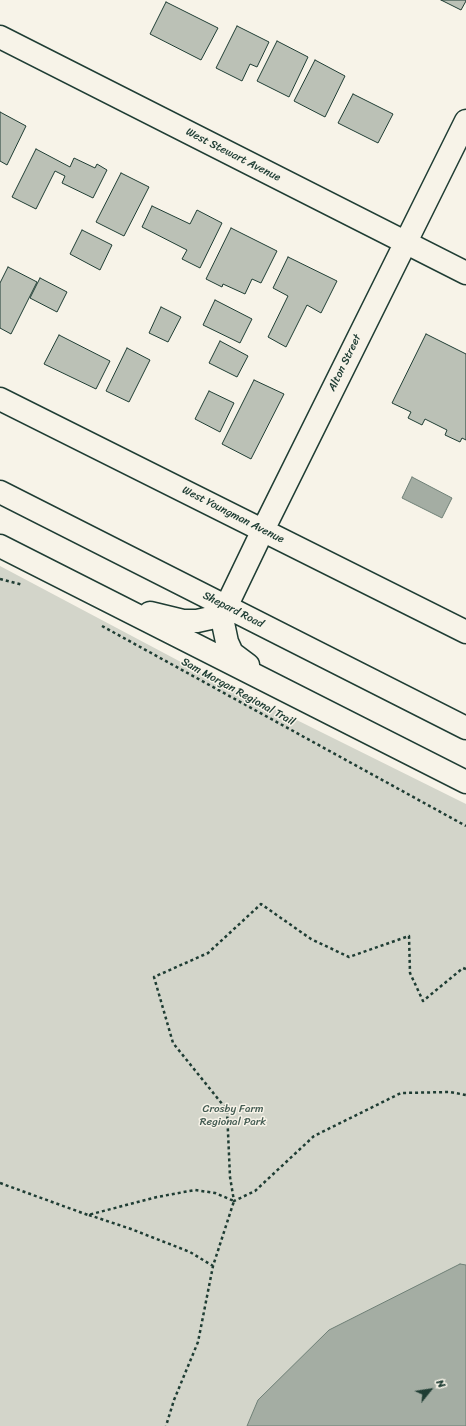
<!DOCTYPE html>
<style>
body{margin:0}
#map{position:relative;width:466px;height:1426px;overflow:hidden;background:#f7f3e8;font-family:Sriracha,sans-serif}
canvas{display:block}
.north{position:absolute;left:410px;top:1370px;width:40px;height:40px;-webkit-text-stroke:3px #f7f3e8;paint-order:stroke;rotate:60deg;font-size:11px;font-weight:700;line-height:16px;text-align:center;color:#1f3d34}
.north::after{content:'';display:block;margin:auto;width:14px;height:18px;background:#1f3d34;clip-path:polygon(50% 0,100% 100%,50% 72%,0 100%)}
</style>
<div id="map">
<canvas width="466" height="1426"></canvas>
<div class="north">N</div>
</div>
<script>
const ctx = document.querySelector('canvas').getContext('2d');
ctx.lineJoin = 'round';
function fill(path, color) { ctx.fillStyle = color; ctx.fill(path, 'evenodd'); }
const poly = rows => new Path2D(rows.map(r => 'M' + r).join(''));
function stroke(path, color, width, dash) { ctx.strokeStyle = color; ctx.lineWidth = width; ctx.lineCap = dash ? 'butt' : 'round'; ctx.setLineDash(dash || []); ctx.stroke(path); }
function write(font, color, halo, rows, align = 'center') {
  ctx.font = font + ' Sriracha,sans-serif'; ctx.lineWidth = 3; ctx.setLineDash([]); ctx.textBaseline = 'middle'; ctx.strokeStyle = halo; ctx.fillStyle = color; for (const [text, x, y, turn = 0] of rows) {
    ctx.save(); ctx.translate(x, y); ctx.rotate((+turn || 0) * Math.PI / 180); ctx.textAlign = isNaN(turn) ? turn : align; if (halo) ctx.strokeText(text, 0, 0); ctx.fillText(text, 0, 0); ctx.restore();
  }
}
fill(poly([
 [0,566,196,670,466,804,466,1426,0,1426]
]), '#d3d5ca');
const water = poly([
 [412,477,452,498,442,518,402,498,412,477],
 [460,1264,466,1265,466,1426,247,1426,258,1400,329,1330,460,1264]
]);
fill(water, '#a4ada3');
stroke(water, '#6f8077', 1);
const building = poly([
 [441,0,466,0,466,1,461,10,441,0],
 [166,2,218,28,201,60,150,34,166,2],
 [237,26,269,42,257,67,250,64,242,81,216,68,237,26],
 [277,41,308,57,289,97,257,81,277,41],
 [315,60,345,76,325,117,294,101,315,60],
 [353,94,393,114,378,143,338,123,353,94],
 [0,112,26,126,7,165,0,161,0,112],
 [36,149,70,167,74,158,95,168,97,164,107,170,93,198,62,183,65,176,55,171,36,209,12,197,36,149],
 [121,173,149,187,124,236,96,222,121,173],
 [152,206,190,224,197,210,222,223,200,268,182,259,187,250,142,227,152,206],
 [231,228,277,251,261,283,252,279,245,294,223,284,222,287,206,279,231,228],
 [82,230,112,245,100,270,70,254,82,230],
 [288,257,337,281,321,313,307,305,286,347,268,337,288,296,273,288,288,257],
 [8,267,37,282,11,334,0,328,0,283,8,267],
 [40,278,67,292,57,312,30,298,40,278],
 [215,300,252,319,240,343,203,325,215,300],
 [161,307,181,317,168,342,149,333,161,307],
 [426,334,466,354,466,440,462,438,460,442,445,435,447,430,425,419,422,425,408,418,411,412,392,403,426,334],
 [59,335,110,361,96,389,44,364,59,335],
 [220,341,248,356,237,377,209,363,220,341],
 [127,348,150,360,129,402,106,391,127,348],
 [254,380,284,394,251,459,222,444,254,380],
 [209,391,234,403,220,432,195,419,209,391]
]);
fill(building, '#bbc1b6');
stroke(building, '#1f3d34', 1);
const minor = poly([
 [0,37,466,273],
 [0,399,466,632],
 [226,607,263,530,466,121]
]);
const highway = poly([
 [0,492,466,728],
 [0,546,466,782],
 [226,607,223,623,227,642,232,653,248,665],
 [150,613,183,621,197,621,215,617,226,607]
]);
stroke(minor, '#1f3d34', 25);
stroke(highway, '#1f3d34', 25);
stroke(poly([
 [0,579,23,585],
 [102,626,466,826],
 [466,969,463,968,423,1001,410,973,409,936,349,957,311,939,261,904,208,953,154,977,173,1043,227,1110,230,1177,234,1201,255,1191,314,1136,401,1093,450,1092,466,1095],
 [0,1183,88,1215,157,1197,195,1190,215,1193,234,1201,213,1266,198,1342,174,1400,166,1426],
 [89,1215,131,1229,190,1252,213,1266]
]), '#1f3d34', 2.5, [3, 3]);
stroke(minor, '#f7f3e8', 22);
stroke(highway, '#f7f3e8', 22);
write('11px', '#1f3d34', '#f7f3e8', [
 ["West Stewart Avenue",233,155,27],
 ["Alton Street",345,363,-64],
 ["West Youngman Avenue",233,515,27],
 ["Shepard Road",233,610,27],
 ["Sam Morgan Regional Trail",238,692,29]
]);
write('11px', '#435b52', '#f7f3e8', [
 ["Crosby Farm",233,1109],
 ["Regional Park",233,1122]
]);
</script>
